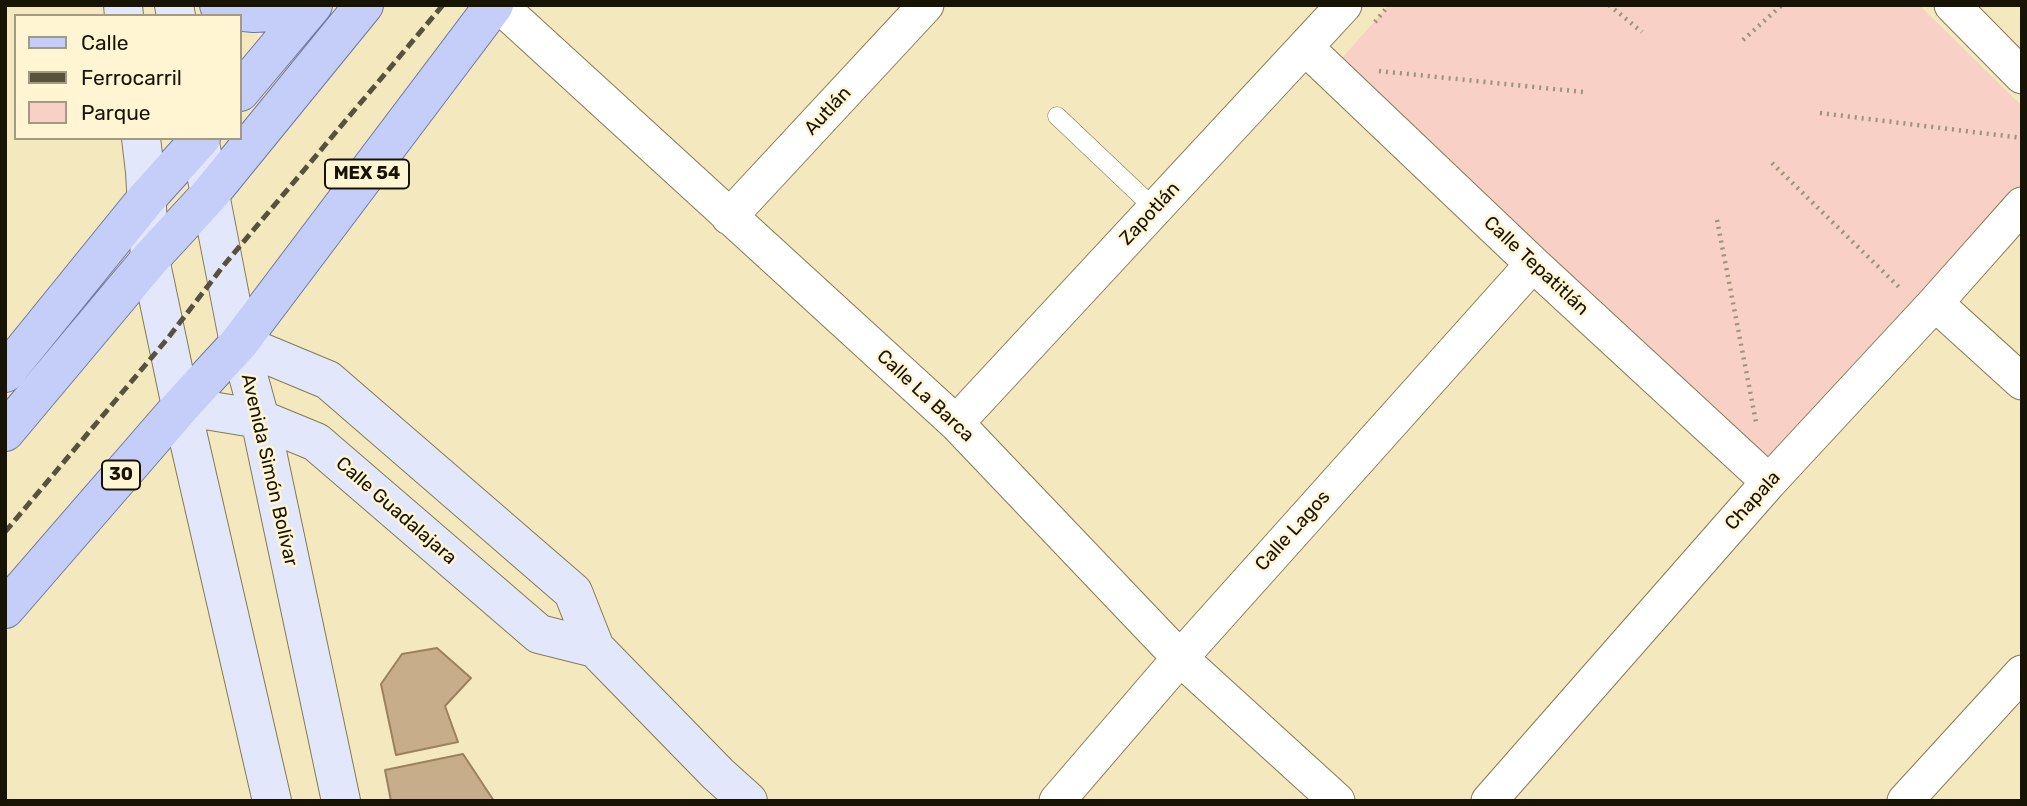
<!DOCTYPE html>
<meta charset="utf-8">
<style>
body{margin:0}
#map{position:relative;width:2027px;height:806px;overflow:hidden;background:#f4e8be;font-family:Rubik,sans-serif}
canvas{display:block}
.frame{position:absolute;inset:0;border:7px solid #171305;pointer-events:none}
.legend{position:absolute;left:14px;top:14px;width:228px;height:126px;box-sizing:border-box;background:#fff5d3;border:2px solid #a29b81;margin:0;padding:9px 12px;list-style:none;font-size:21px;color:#171305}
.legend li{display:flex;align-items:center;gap:14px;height:35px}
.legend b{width:35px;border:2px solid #a29b81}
</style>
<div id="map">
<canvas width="2027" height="806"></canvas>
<div class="frame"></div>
<ul class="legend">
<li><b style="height:9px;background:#c5cef8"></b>Calle</li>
<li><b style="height:9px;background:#58513b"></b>Ferrocarril</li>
<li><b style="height:19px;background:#f8d0c6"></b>Parque</li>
</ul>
</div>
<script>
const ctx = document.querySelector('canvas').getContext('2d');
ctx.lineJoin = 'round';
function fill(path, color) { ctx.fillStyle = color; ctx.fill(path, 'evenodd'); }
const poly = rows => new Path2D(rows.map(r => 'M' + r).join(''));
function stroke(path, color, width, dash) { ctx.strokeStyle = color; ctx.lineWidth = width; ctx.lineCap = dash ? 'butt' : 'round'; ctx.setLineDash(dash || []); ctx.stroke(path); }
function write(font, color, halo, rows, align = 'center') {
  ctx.font = font + ' Rubik,sans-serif'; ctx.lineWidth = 5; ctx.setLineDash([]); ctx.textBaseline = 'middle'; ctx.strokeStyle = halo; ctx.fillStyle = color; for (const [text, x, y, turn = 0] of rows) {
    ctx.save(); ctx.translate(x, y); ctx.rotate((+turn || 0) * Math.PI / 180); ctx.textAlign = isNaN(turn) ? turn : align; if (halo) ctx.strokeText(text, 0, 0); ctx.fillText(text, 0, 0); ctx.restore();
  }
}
fill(poly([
 [1389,5,1919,5,2022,106,2022,185,1765,468,1335,66]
]), '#f8d0c6');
const building = poly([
 [437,648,471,678,445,706,458,742,396,755,381,684,402,654,437,648],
 [463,754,494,801,391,801,385,770,463,754]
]);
fill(building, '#c7ad8a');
stroke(building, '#9a8160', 2);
const lane = poly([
 [1057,116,1155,209]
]);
const street = poly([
 [499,5,956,423,1180,658,1337,801],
 [1952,5,2022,76],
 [1305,47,1533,264,1769,482],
 [729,217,926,5],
 [1935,303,2022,382],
 [956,423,1344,5],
 [1057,801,1180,658,1533,264],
 [1489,801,1769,482,1935,303,2022,205],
 [1905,801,2022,673]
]);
const secondary = poly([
 [123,5,124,16],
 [174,5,176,16],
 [141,138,145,172,150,259,181,406,272,801],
 [199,138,239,343,260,419,341,801],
 [239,343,328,380,573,592,595,648,718,774,748,801],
 [181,406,260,419,316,442,539,634,595,648]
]);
const primary = poly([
 [219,5,234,11,254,13,273,12,297,5],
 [240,92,313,5],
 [5,373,146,199,201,138],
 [5,432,150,259,210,194,364,5],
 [5,609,181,406,239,343,494,5]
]);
stroke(lane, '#867b54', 19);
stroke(street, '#867b54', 37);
stroke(secondary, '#867b54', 40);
stroke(primary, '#6f78a0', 40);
stroke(poly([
 [1609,5,1642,32],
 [1375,22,1389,5],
 [1743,40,1782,5],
 [1379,71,1583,92],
 [1820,113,2022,138],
 [1772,163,1901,289],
 [1717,220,1756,422]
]), '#9d9475', 4.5, [2, 5]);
stroke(lane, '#fff', 18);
stroke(street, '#fff', 35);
stroke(secondary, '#e2e7fb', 38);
stroke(primary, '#c5cef8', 38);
stroke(poly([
 [5,532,168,338,224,265,443,5]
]), '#58513b', 5, [10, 5]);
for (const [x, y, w] of [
 [367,174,84],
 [121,475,38]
]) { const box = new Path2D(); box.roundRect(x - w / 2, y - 14.5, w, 29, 5); ctx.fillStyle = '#fff5d3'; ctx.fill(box); stroke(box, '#171305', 2); }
write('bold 18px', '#171305', null, [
 ["MEX 54",367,174],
 ["30",121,475]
]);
write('19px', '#171305', '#fff5d3', [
 ["Autlán",828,111,-47],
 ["Zapotlán",1150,214,-47],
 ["Calle Tepatitlán",1536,266,43],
 ["Calle La Barca",925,396,43],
 ["Avenida Simón Bolívar",269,470,77],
 ["Chapala",1753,501,-48],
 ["Calle Guadalajara",396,511,41],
 ["Calle Lagos",1293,531,-48]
]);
</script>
